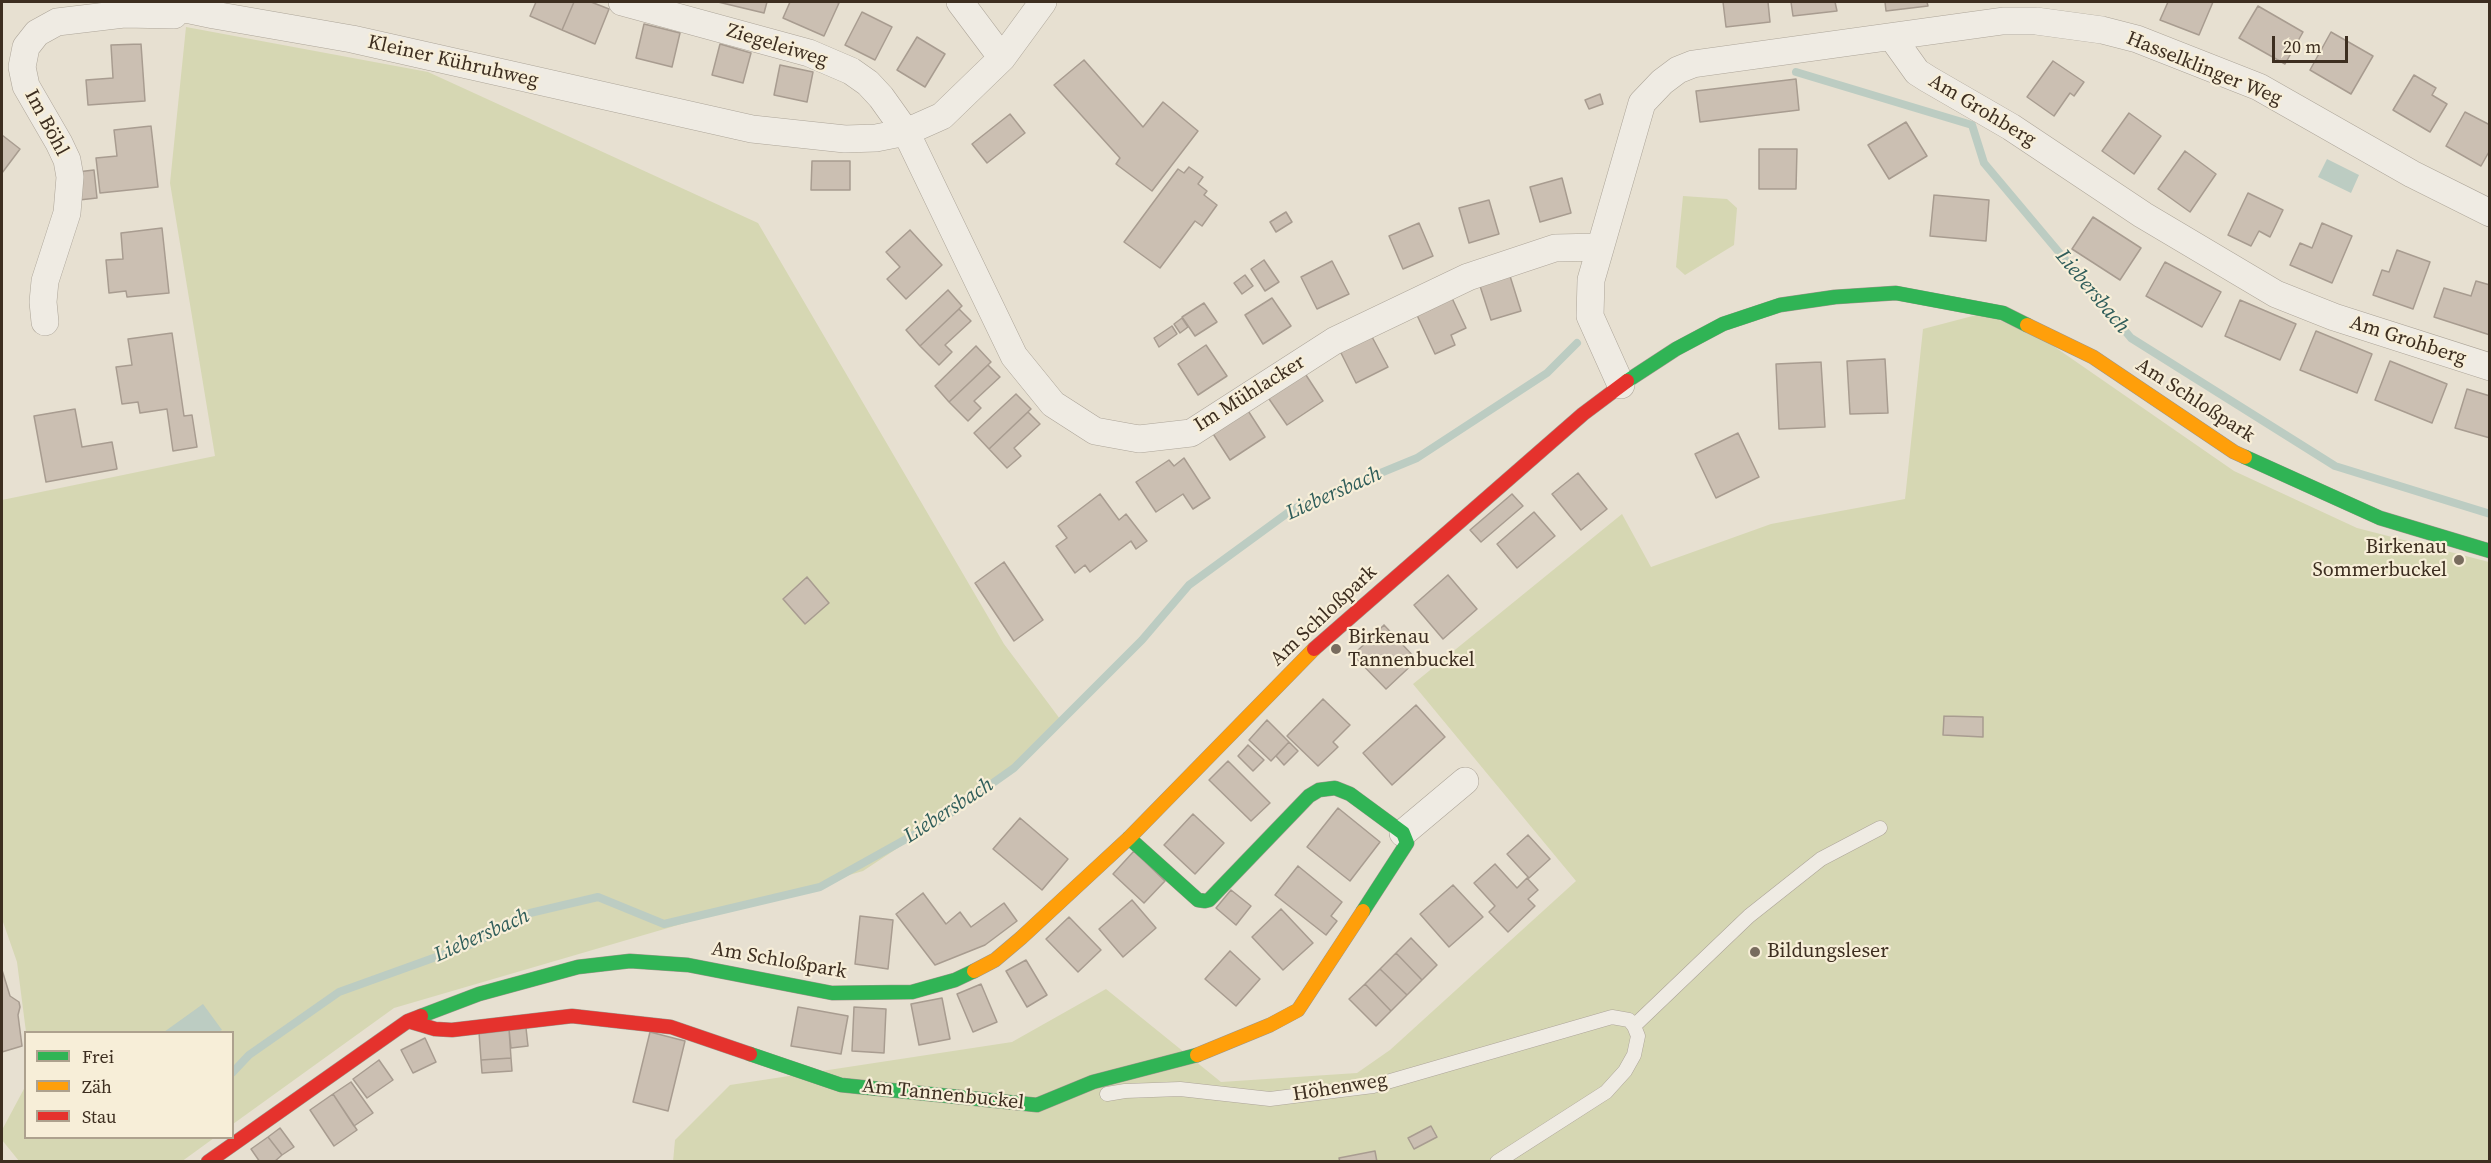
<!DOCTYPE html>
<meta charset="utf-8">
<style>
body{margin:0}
#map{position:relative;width:2491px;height:1163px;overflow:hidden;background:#e7e0d1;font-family:"Source Serif 4",serif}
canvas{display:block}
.frame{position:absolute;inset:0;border:3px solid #3d2e20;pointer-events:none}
.legend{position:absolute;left:24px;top:1031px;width:210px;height:108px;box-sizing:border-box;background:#f7eed8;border:2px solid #ada18e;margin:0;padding:8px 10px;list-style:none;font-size:18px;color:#3d2e20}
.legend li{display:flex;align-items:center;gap:12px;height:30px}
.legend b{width:30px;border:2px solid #ada18e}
.scale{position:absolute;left:2272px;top:36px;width:76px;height:27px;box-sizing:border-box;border:3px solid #3d2e20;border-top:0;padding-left:8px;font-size:18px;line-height:21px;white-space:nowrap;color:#3d2e20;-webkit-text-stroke:4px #f7eed8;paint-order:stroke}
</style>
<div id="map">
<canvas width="2491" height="1163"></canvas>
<div class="frame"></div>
<ul class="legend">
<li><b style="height:8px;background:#30b455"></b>Frei</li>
<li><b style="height:8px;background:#ff9f0a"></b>Zäh</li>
<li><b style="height:8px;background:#e5322d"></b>Stau</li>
</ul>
<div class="scale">20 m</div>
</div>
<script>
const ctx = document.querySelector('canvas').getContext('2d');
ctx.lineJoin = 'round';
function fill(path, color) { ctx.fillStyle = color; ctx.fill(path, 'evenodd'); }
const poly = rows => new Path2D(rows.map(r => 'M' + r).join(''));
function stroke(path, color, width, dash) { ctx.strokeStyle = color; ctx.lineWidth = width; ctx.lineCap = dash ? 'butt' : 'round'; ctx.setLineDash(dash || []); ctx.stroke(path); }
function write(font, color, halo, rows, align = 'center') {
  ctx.font = font + ' "Source Serif 4",serif'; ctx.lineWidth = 4.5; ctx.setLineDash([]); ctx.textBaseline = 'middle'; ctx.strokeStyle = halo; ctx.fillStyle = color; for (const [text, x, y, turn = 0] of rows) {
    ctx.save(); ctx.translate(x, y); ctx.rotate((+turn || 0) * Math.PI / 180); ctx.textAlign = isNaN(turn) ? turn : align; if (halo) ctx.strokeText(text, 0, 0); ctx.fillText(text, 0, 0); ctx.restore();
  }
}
fill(poly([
 [186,27,428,72,758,223,1004,644,1060,719,990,787,863,871,394,1008,233,1124,232,1032,26,1032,17,962,2,919,2,500,215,456,170,183],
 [1683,196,1727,199,1737,208,1734,245,1685,275,1676,267],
 [1984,313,2049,343,2234,471,2357,528,2489,562,2489,1161,673,1162,675,1140,730,1085,1012,1042,1106,989,1221,1082,1357,1073,1390,1050,1576,881,1413,684,1622,514,1651,567,1771,524,1905,499,1923,329],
 [25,1087,26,1138,214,1138,181,1162,19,1161,2,1140,2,1130]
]), '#d6d7b3');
fill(poly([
 [2327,159,2359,175,2351,193,2318,177],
 [203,1004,222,1030,218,1032,164,1032]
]), '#bcccc2');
stroke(poly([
 [1796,72,1972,125,1984,163,2131,338,2335,466,2490,514],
 [232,1073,249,1055,339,992,475,943,530,913,598,897,664,924,820,887,942,819,1014,768,1142,640,1189,585,1293,509,1417,458,1547,373,1577,343]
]), '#bcccc2', 8);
const building = poly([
 [536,2,574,2,562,30,530,16,536,2],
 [574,2,591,2,609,9,595,44,562,30,574,2],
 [718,2,767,2,764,13,718,2],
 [790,2,836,2,839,3,824,36,783,18,790,2],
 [1723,2,1768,2,1770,22,1726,27,1723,2],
 [1791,2,1835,2,1837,11,1793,16,1791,2],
 [1885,2,1927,2,1928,6,1886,11,1885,2],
 [2168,2,2213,2,2199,35,2160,20,2168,2],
 [2258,6,2303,32,2285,64,2239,38,2258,6],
 [862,12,892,27,875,60,845,45,862,12],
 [644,24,680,33,672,67,636,58,644,24],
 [2331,32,2373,56,2351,94,2310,70,2331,32],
 [917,37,945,54,925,87,897,70,917,37],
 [141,44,145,101,88,105,86,80,113,78,111,45,141,44],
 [720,44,751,53,743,83,712,75,720,44],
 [1084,60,1143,127,1163,102,1198,131,1152,191,1116,164,1120,158,1054,85,1084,60],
 [2053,61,2084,82,2074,96,2070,93,2054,116,2027,97,2053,61],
 [780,65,813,72,807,102,774,95,780,65],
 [2414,75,2436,88,2432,95,2447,104,2430,132,2393,110,2414,75],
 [1796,79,1799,110,1700,122,1696,91,1796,79],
 [1600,94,1603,104,1589,109,1585,100,1600,94],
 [2465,112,2490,125,2490,150,2481,166,2446,146,2465,112],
 [2129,113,2161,136,2134,174,2102,151,2129,113],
 [1010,114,1025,133,987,163,972,144,1010,114],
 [1906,122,1927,156,1889,179,1868,145,1906,122],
 [151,126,158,187,100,193,96,158,117,156,114,130,151,126],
 [2,135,20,149,2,173,2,135],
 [1759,149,1797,149,1796,189,1759,189,1759,149],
 [2185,151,2216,174,2190,212,2158,189,2185,151],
 [812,161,850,161,850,190,811,190,812,161],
 [1189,167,1203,177,1198,184,1207,191,1204,195,1217,205,1202,226,1195,221,1160,268,1124,242,1178,169,1184,173,1189,167],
 [94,170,97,198,79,200,77,172,94,170],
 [1562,178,1571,213,1540,222,1530,187,1562,178],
 [2248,193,2283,210,2270,237,2259,231,2251,246,2228,235,2248,193],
 [1934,195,1989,200,1986,241,1930,236,1934,195],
 [1489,200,1499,234,1469,243,1459,208,1489,200],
 [1286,212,1292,222,1276,232,1270,222,1286,212],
 [2093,217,2141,248,2120,280,2072,249,2093,217],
 [1419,223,1433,256,1403,269,1389,236,1419,223],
 [2322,223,2352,236,2332,283,2290,265,2300,243,2312,248,2322,223],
 [162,228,169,293,127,297,126,291,109,293,106,260,123,259,121,233,162,228],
 [910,230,942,265,906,299,887,279,900,267,886,252,910,230],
 [2397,250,2430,262,2413,309,2373,295,2382,270,2389,272,2397,250],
 [1264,260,1279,282,1265,291,1251,269,1264,260],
 [1332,261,1349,294,1317,309,1301,277,1332,261],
 [2165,262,2221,292,2202,327,2146,296,2165,262],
 [1245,275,1253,286,1242,294,1234,283,1245,275],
 [1510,276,1521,311,1491,320,1480,286,1510,276],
 [2476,281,2490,285,2490,335,2434,317,2444,288,2471,296,2476,281],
 [948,290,962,306,920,346,906,330,948,290],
 [1451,296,1466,328,1451,335,1455,345,1435,354,1416,313,1451,296],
 [1272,298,1291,326,1263,344,1245,315,1272,298],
 [2240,300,2296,324,2280,360,2225,336,2240,300],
 [1204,303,1217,322,1195,336,1182,317,1204,303],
 [959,309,971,321,945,345,952,352,939,365,920,346,959,309],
 [1182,318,1188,327,1180,333,1174,324,1182,318],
 [1172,326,1177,334,1159,347,1154,338,1172,326],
 [2316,331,2372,354,2357,393,2300,370,2316,331],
 [172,333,184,416,192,415,197,447,173,451,167,409,140,413,138,402,122,404,116,367,132,365,128,339,172,333],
 [1371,335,1388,367,1356,383,1340,351,1371,335],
 [1206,345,1227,376,1198,395,1178,364,1206,345],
 [976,346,991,362,949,402,935,386,976,346],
 [1885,359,1888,413,1850,414,1847,361,1885,359],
 [2390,361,2447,384,2432,423,2375,400,2390,361],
 [1821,362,1825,427,1779,429,1776,364,1821,362],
 [988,365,1000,377,974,401,981,408,968,421,949,402,988,365],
 [1304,372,1323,401,1287,425,1267,396,1304,372],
 [2467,389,2490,396,2490,438,2455,428,2467,389],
 [1016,394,1031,409,989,449,974,433,1016,394],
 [1245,406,1265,437,1230,460,1210,429,1245,406],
 [75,409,82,447,112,442,117,469,46,482,34,416,75,409],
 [1028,412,1040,424,1014,448,1021,456,1007,468,989,449,1028,412],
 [1738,433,1759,477,1716,498,1695,454,1738,433],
 [1184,458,1210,498,1193,509,1183,494,1156,512,1136,482,1169,460,1174,466,1184,458],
 [1578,473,1607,509,1581,530,1552,494,1578,473],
 [1100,494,1119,520,1126,514,1147,541,1136,549,1131,541,1090,572,1085,565,1075,573,1056,546,1067,538,1058,526,1100,494],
 [1512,494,1523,506,1481,542,1470,530,1512,494],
 [1534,512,1555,536,1517,568,1497,544,1534,512],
 [1004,562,1043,620,1014,641,975,583,1004,562],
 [1448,575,1477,609,1443,639,1414,605,1448,575],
 [807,577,829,603,805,624,783,599,807,577],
 [1384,625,1417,660,1386,689,1353,655,1384,625],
 [1323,699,1350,725,1333,742,1338,747,1318,766,1287,736,1323,699],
 [1416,705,1445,737,1392,785,1363,753,1416,705],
 [1944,716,1983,717,1983,737,1943,735,1944,716],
 [1267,720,1289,742,1271,761,1249,740,1267,720],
 [1289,742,1298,751,1284,765,1276,756,1289,742],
 [1248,745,1264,760,1253,771,1238,756,1248,745],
 [1228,761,1270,803,1251,821,1209,780,1228,761],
 [1338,808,1380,842,1350,881,1307,847,1338,808],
 [1193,814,1224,843,1195,874,1164,845,1193,814],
 [1020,818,1068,859,1042,890,993,849,1020,818],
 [1528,835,1550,859,1529,878,1507,854,1528,835],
 [1134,851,1165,881,1144,903,1113,874,1134,851],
 [1495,864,1517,888,1527,878,1538,890,1528,899,1535,906,1508,932,1489,912,1495,906,1474,883,1495,864],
 [1298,866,1342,902,1331,916,1337,921,1326,935,1275,895,1298,866],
 [1453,885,1483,917,1449,947,1420,914,1453,885],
 [1231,890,1251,906,1236,925,1216,908,1231,890],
 [923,893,946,924,960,912,971,927,1004,903,1017,921,985,945,935,965,896,914,923,893],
 [1132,900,1156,928,1123,957,1099,929,1132,900],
 [1281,909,1313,943,1283,970,1252,937,1281,909],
 [860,916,893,920,888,969,855,964,860,916],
 [1069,917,1101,950,1078,972,1046,939,1069,917],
 [1411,938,1437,965,1422,980,1396,953,1411,938],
 [1230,951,1260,979,1236,1006,1205,979,1230,951],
 [1396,953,1422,980,1407,995,1380,969,1396,953],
 [1026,960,1047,995,1027,1007,1006,971,1026,960],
 [1380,969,1407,995,1391,1011,1365,984,1380,969],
 [2,970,10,996,19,1002,20,1007,18,1015,22,1046,2,1052,2,970],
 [981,984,997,1022,973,1032,957,994,981,984],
 [1365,984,1391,1011,1376,1026,1349,999,1365,984],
 [942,998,950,1039,919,1045,911,1004,942,998],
 [798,1007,848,1016,841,1054,791,1046,798,1007],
 [854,1007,886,1009,884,1053,852,1051,854,1007],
 [526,1028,528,1046,511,1048,509,1029,526,1028],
 [509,1029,511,1058,481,1060,479,1032,509,1029],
 [650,1032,685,1041,668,1111,633,1102,650,1032],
 [425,1038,436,1062,413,1073,401,1050,425,1038],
 [511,1058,512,1071,482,1073,481,1060,511,1058],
 [379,1060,393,1080,367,1098,353,1079,379,1060],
 [351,1082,373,1113,354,1126,333,1094,351,1082],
 [333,1094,357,1130,334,1146,310,1110,333,1094],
 [1431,1126,1437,1137,1414,1149,1408,1138,1431,1126],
 [280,1128,294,1147,282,1155,268,1137,280,1128],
 [268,1137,282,1155,274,1162,260,1162,251,1149,268,1137],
 [1375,1151,1377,1162,1340,1162,1339,1158,1375,1151]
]);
fill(building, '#cbbfb2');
stroke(building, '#a89c90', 1.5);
const lane = poly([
 [1634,1026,1749,916,1821,859,1880,828],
 [1107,1094,1125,1091,1180,1089,1270,1099,1373,1086,1612,1017,1629,1020,1634,1026],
 [1497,1162,1606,1092,1625,1071,1634,1055,1638,1036,1634,1026]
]);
const street = poly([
 [152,2,214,15,352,39,752,129,845,139,876,138,906,132,942,116,1002,58,1043,2],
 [622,2,809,53,851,71,868,83,881,97,906,132,1014,356,1053,404,1095,431,1139,439,1191,433,1334,341,1468,277,1555,248,1599,247],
 [960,2,1002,58],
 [1892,37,1917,72,1928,79,2011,127,2143,215,2276,294,2334,317,2490,367],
 [45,322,43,302,45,281,67,213,70,177,67,160,59,143,26,86,22,67,26,47,37,33,57,22,124,14,174,15],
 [1621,385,1590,316,1591,280,1642,103,1662,82,1678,70,1693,64,2003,21,2036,21,2102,30,2137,39,2259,87,2412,174,2490,213],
 [1403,833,1465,781]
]);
const fast = poly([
 [1627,381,1676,349,1723,324,1780,305,1835,297,1896,293,2003,313,2027,325],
 [2245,457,2380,518,2490,551],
 [1129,838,1198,900,1205,901,1209,900,1309,796,1319,790,1335,788,1350,794,1403,833,1407,843,1363,911],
 [421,1016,479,994,578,967,630,961,688,965,832,993,912,992,955,980,974,971],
 [750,1054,841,1085,1037,1105,1093,1082,1197,1055]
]);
const slow = poly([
 [2027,325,2093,357,2234,452,2245,457],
 [974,971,995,960,1021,938,1129,838,1314,649],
 [1197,1055,1270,1025,1298,1010,1363,911]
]);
const jam = poly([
 [1314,649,1583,414,1627,381],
 [408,1021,435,1029,452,1030,572,1016,671,1027,750,1054],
 [208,1162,408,1021,421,1016]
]);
stroke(lane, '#ada599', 15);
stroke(street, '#ada599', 28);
stroke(fast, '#9c958a', 15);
stroke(slow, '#9c958a', 15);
stroke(jam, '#9c958a', 15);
stroke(lane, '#efebe3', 14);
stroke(street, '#efebe3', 27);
stroke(fast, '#30b455', 14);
stroke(slow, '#ff9f0a', 14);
stroke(jam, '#e5322d', 14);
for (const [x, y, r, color] of [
 [2459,560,6,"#786c5e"],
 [1336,649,6,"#786c5e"],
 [1755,952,6,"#786c5e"]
]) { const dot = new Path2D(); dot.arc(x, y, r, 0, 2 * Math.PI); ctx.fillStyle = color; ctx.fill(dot); stroke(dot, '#f7eed8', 2); }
write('20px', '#3d2e20', '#f7eed8', [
 ["Ziegeleiweg",777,46,17],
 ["Kleiner Kühruhweg",453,62,13],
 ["Hasselklinger Weg",2204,69,22],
 ["Am Grohberg",1982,111,31],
 ["Im Böhl",46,123,62],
 ["Am Grohberg",2408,341,18],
 ["Im Mühlacker",1250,394,-32],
 ["Am Schloßpark",2195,401,33],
 ["Am Schloßpark",1324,616,-43],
 ["Am Schloßpark",779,961,10],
 ["Höhenweg",1340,1088,-9],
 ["Am Tannenbuckel",943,1095,6]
]);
write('20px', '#3d2e20', '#f7eed8', [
 ["Birkenau",2447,548,"right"],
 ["Sommerbuckel",2447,571,"right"],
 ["Birkenau",1348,638],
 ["Tannenbuckel",1348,661],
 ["Bildungsleser",1767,952]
], 'left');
write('italic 21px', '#2f5d5a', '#f7eed8', [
 ["Liebersbach",2092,292,50],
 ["Liebersbach",1334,494,-24],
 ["Liebersbach",949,811,-33],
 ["Liebersbach",482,936,-24]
]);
</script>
